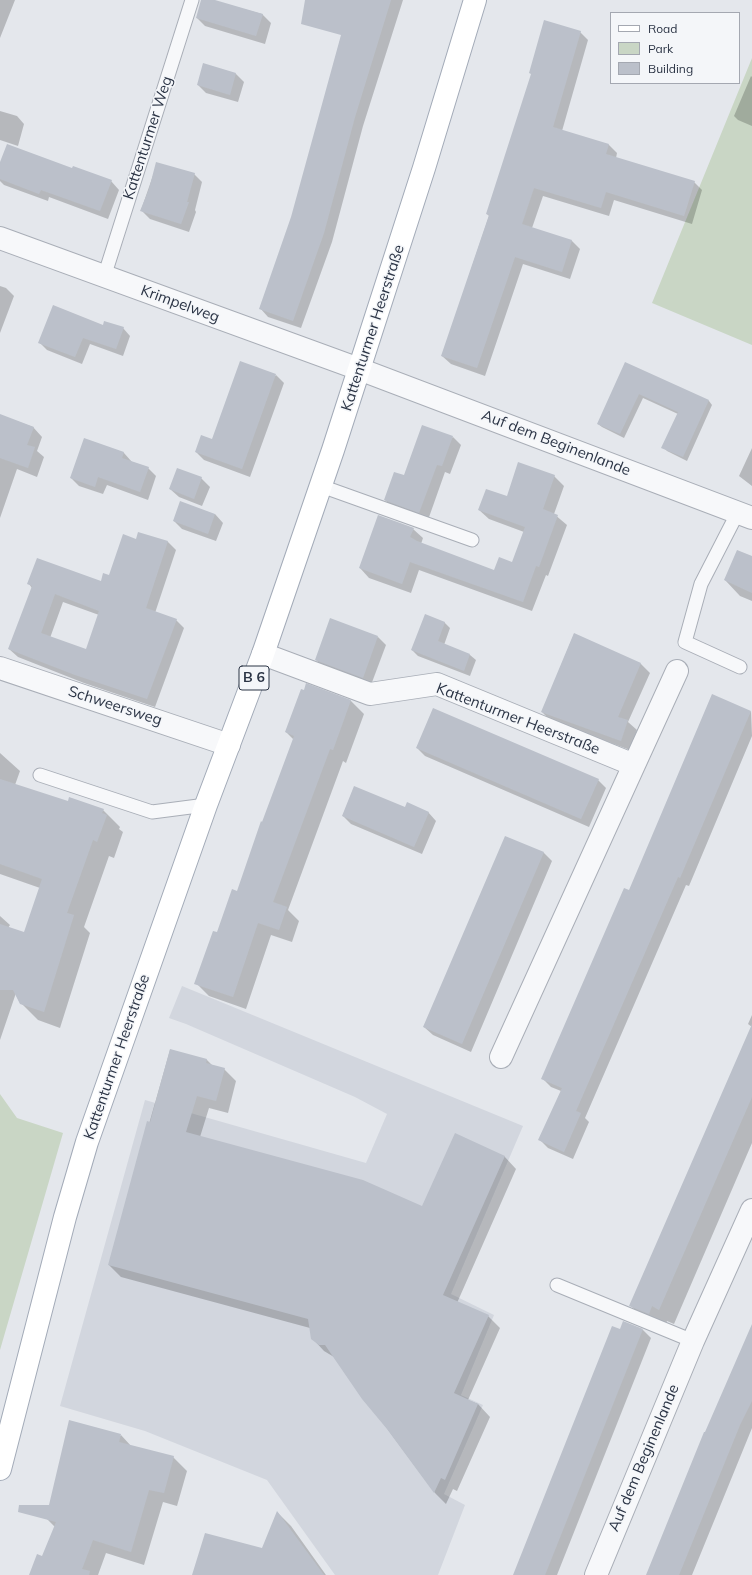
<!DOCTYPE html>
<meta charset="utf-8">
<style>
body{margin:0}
#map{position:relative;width:752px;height:1575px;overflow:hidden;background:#e4e7ec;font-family:Mulish,sans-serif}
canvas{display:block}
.legend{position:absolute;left:610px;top:12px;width:130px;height:72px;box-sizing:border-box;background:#f4f6f9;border:1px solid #a4a8b1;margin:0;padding:5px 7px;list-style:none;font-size:12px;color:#2b3445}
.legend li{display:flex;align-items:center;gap:8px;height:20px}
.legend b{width:20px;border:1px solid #a4a8b1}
</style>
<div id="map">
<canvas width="752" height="1575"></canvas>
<ul class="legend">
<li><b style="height:5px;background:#fff"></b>Road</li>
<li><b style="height:11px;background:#c9d6c5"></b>Park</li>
<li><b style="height:11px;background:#bbc0ca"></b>Building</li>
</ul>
</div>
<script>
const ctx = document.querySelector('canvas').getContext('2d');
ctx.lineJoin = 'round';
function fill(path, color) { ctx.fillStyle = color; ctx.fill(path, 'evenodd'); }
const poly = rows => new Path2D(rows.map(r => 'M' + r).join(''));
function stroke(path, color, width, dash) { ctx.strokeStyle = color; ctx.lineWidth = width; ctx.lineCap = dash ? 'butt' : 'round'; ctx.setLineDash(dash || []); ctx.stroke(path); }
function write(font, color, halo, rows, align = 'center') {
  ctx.font = font + ' Mulish,sans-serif'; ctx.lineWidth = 3; ctx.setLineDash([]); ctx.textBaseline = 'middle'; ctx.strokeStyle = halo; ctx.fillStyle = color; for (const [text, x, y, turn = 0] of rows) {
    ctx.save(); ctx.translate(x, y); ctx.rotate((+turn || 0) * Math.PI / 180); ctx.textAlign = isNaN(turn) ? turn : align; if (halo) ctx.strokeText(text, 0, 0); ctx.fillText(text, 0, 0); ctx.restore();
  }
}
fill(poly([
 [182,986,523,1126,451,1294,494,1315,461,1395,483,1405,444,1494,465,1505,438,1575,335,1575,267,1480,145,1431,60,1406,145,1100,366,1163,387,1114,355,1097,186,1024,169,1018]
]), '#d2d6de');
fill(poly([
 [752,58,752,345,652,303],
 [0,1094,17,1118,63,1133,0,1350]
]), '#c9d6c5');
fill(poly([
 [0,0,15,0,0,38],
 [202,0,211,0,262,14,271,23,265,44,205,26,197,18],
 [351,0,403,0,363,126,332,242,301,328,268,317,260,308,292,218],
 [580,32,588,40,562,131,609,145,617,153,616,158,694,182,702,190,692,224,614,200,609,216,543,196,532,228,572,241,580,249,570,279,523,264,485,376,451,364,442,356,489,216,487,214],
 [204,65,236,74,244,82,238,102,206,93,198,85],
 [751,76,752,77,752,126,738,120,734,116],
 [0,111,17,116,24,124,18,146,0,140],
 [157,164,194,174,202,182,195,210,196,212,189,232,150,219,141,210],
 [0,165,72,170,111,181,119,190,108,219,49,197,48,201,4,185,0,181],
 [0,286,6,288,14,296,0,333],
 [104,326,123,328,130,336,123,356,90,344,82,364,47,350,39,342],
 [625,364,709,401,712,405,687,461,667,451,663,447,678,414,643,398,624,438,602,427,598,424],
 [276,375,284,383,250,477,204,460,196,452,213,441],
 [0,415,33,427,42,437,37,451,44,457,37,477,17,469,0,518],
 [453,437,461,445,450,474,445,472,428,520,393,508,385,500,404,476],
 [84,440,124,453,132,462,148,468,156,476,148,500,107,485,103,494,79,486,71,478],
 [752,448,752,486,739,476],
 [554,476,564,486,554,514,567,525,548,576,546,575,532,611,419,570,411,593,369,578,360,568,413,529,423,538,421,544,495,572,513,563,524,532,489,519,479,510],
 [201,478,210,487,202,506,179,497,170,489],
 [215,514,223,523,216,541,182,529,174,521],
 [139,534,168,542,176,550,155,613,176,620,184,628,155,707,84,683,18,657,9,649,32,588,29,584,101,582,110,576,137,540],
 [63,602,99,615,87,651,50,638],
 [752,557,752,601,740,596,725,580],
 [444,622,450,628,444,645,470,655,476,660,470,676,418,656,412,650],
 [574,634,641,664,650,673,628,722,637,730,630,750,551,721,542,712],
 [378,637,386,645,371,685,324,668,316,660],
 [307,685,351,701,364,714,346,763,343,761,288,910,299,921,292,942,271,935,246,1009,209,996,196,983,238,892,294,740,286,732],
 [751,711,752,736,689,886,686,885,585,1118,589,1122,573,1159,548,1148,540,1140,561,1091,551,1087,543,1079,629,891],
 [417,748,598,780,606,788,589,827,425,756],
 [0,753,20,771,15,785,68,803,103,810,120,827,119,829,123,832,114,858,109,856,84,927,90,933,60,1028,38,1020,21,1003,16,993,0,1040,0,916,10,925,8,928,25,933,40,888,0,874],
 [406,808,428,812,436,821,422,854,351,824,343,816],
 [506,837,544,853,552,861,471,1052,433,1035,424,1027],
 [752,1015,752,1143,674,1324,667,1321,664,1328,646,1321,631,1306,752,1027,748,1024],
 [170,1050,207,1060,212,1065,224,1069,236,1081,228,1113,209,1108,200,1137,423,1207,504,1156,516,1169,457,1303,488,1316,500,1328,468,1400,478,1404,490,1417,457,1491,453,1489,446,1504,435,1493,334,1357,324,1351,312,1338,310,1328,121,1277,109,1265],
 [752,1327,752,1428,692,1575,647,1575],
 [620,1330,643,1330,651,1338,557,1575,514,1575],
 [121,1435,132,1447,173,1457,187,1471,177,1506,163,1502,144,1565,106,1553,98,1575,30,1575,43,1557,55,1527,46,1518],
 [278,1513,291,1526,326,1575,193,1575,263,1549]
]), '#0003');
fill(poly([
 [201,0,215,0,263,14,256,36,196,18],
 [305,0,391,0,355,117,324,233,293,321,259,309,291,217,341,35,301,24],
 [544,20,581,31,553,127,609,144,606,154,695,181,684,216,606,192,601,208,534,188,522,224,572,240,562,272,515,257,477,368,441,356,489,215,486,214,531,74,529,73],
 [203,63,236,73,230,95,197,85],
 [7,144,72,168,73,166,112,180,100,211,41,190,39,194,0,179,0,162],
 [156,162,195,173,187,202,189,202,181,224,140,211,149,189],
 [53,305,103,325,104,321,124,327,116,349,83,338,75,357,38,343],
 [240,361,276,374,242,469,195,452,201,435,212,439],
 [625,362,709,400,683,457,661,448,678,412,639,394,620,434,597,424],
 [0,414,34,427,27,445,35,447,28,468,0,458],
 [422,425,453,436,442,466,437,465,419,513,384,500,394,472,404,475],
 [84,438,124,452,122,458,149,467,140,492,98,477,95,487,70,478],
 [518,462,555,475,543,509,558,515,539,567,536,566,523,602,410,562,402,584,359,568,378,515,414,528,410,537,417,541,494,570,499,557,512,562,525,527,478,510,486,489,507,496],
 [177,468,202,477,194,499,169,489],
 [180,501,215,514,208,534,173,521],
 [138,532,168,541,146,608,177,619,147,699,75,675,8,649,32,586,27,584,37,558,101,581,103,573,109,575,123,534,136,539],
 [55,594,99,611,86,649,41,633],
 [737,550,752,556,752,593,724,580],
 [425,614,445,622,438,641,470,654,464,671,411,650],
 [330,618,378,636,363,678,315,660],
 [574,633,641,663,618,717,628,720,621,741,541,712],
 [306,683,351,700,333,750,330,749,273,902,287,907,279,930,258,923,233,997,194,984,213,931,217,932,232,889,237,891,261,821,262,822,294,736,285,732,301,689,304,690],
 [712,694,751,711,680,878,678,877,576,1111,581,1113,564,1152,538,1140,562,1088,541,1079,624,888,629,890],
 [433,708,599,779,581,819,416,748],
 [0,779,68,801,69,797,104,809,102,813,107,815,97,842,93,840,67,913,74,915,44,1012,20,1004,13,990,0,990,0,924,24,932,42,879,0,864],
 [354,786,405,807,407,802,429,812,414,847,342,816],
 [505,836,544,852,462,1044,423,1027],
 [752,1024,752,1097,659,1310,652,1306,649,1314,629,1306],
 [170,1049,207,1059,206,1063,225,1068,216,1101,197,1096,186,1132,363,1180,422,1206,455,1133,505,1156,443,1295,489,1315,454,1393,478,1404,445,1480,441,1478,434,1493,387,1429,362,1399,325,1345,319,1345,311,1339,308,1319,108,1265,147,1121,150,1122],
 [623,1321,643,1329,545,1575,513,1575,612,1326,620,1329],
 [752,1324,752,1401,740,1425,679,1575,646,1575,704,1432,705,1432],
 [69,1420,121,1434,119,1442,174,1456,164,1493,149,1490,131,1552,93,1540,82,1569,90,1571,89,1575,29,1575,37,1554,42,1556,56,1522,18,1512,19,1505,49,1505],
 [277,1511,324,1575,192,1575,205,1533,262,1548]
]), '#bbc0ca');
const service = poly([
 [104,277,192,0],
 [321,486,472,540],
 [738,512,701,584,685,642,740,667],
 [40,775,152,812,206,805],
 [557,1285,693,1341]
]);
const minor = poly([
 [0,238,359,369,752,518],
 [263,654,370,694,437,684,634,765,501,1057],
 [0,668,229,745],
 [634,765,677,671],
 [596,1575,693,1341,752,1210]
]);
const primary = poly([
 [0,1469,65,1217,87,1142,206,805,263,654,333,450,424,168,475,0]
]);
stroke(service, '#a9aeb7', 15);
stroke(minor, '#a9aeb7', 24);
stroke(primary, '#a3abb8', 24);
stroke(service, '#f7f8fa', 13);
stroke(minor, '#f7f8fa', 22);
stroke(primary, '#fff', 22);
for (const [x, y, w] of [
 [254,678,30]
]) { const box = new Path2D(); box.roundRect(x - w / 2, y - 12, w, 24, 3); ctx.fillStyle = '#f4f6f9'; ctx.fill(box); stroke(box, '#2b3445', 1); }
write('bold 14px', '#2b3445', null, [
 ["B 6",254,678]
]);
write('15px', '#2b3445', '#f4f6f9', [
 ["Kattenturmer Weg",148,138,-72],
 ["Krimpelweg",180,304,20],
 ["Kattenturmer Heerstraße",373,328,-72],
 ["Auf dem Beginenlande",556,443,21],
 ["Schweersweg",115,706,18],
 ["Kattenturmer Heerstraße",518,719,21],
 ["Kattenturmer Heerstraße",117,1057,-71],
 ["Auf dem Beginenlande",644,1458,-67]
]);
</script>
